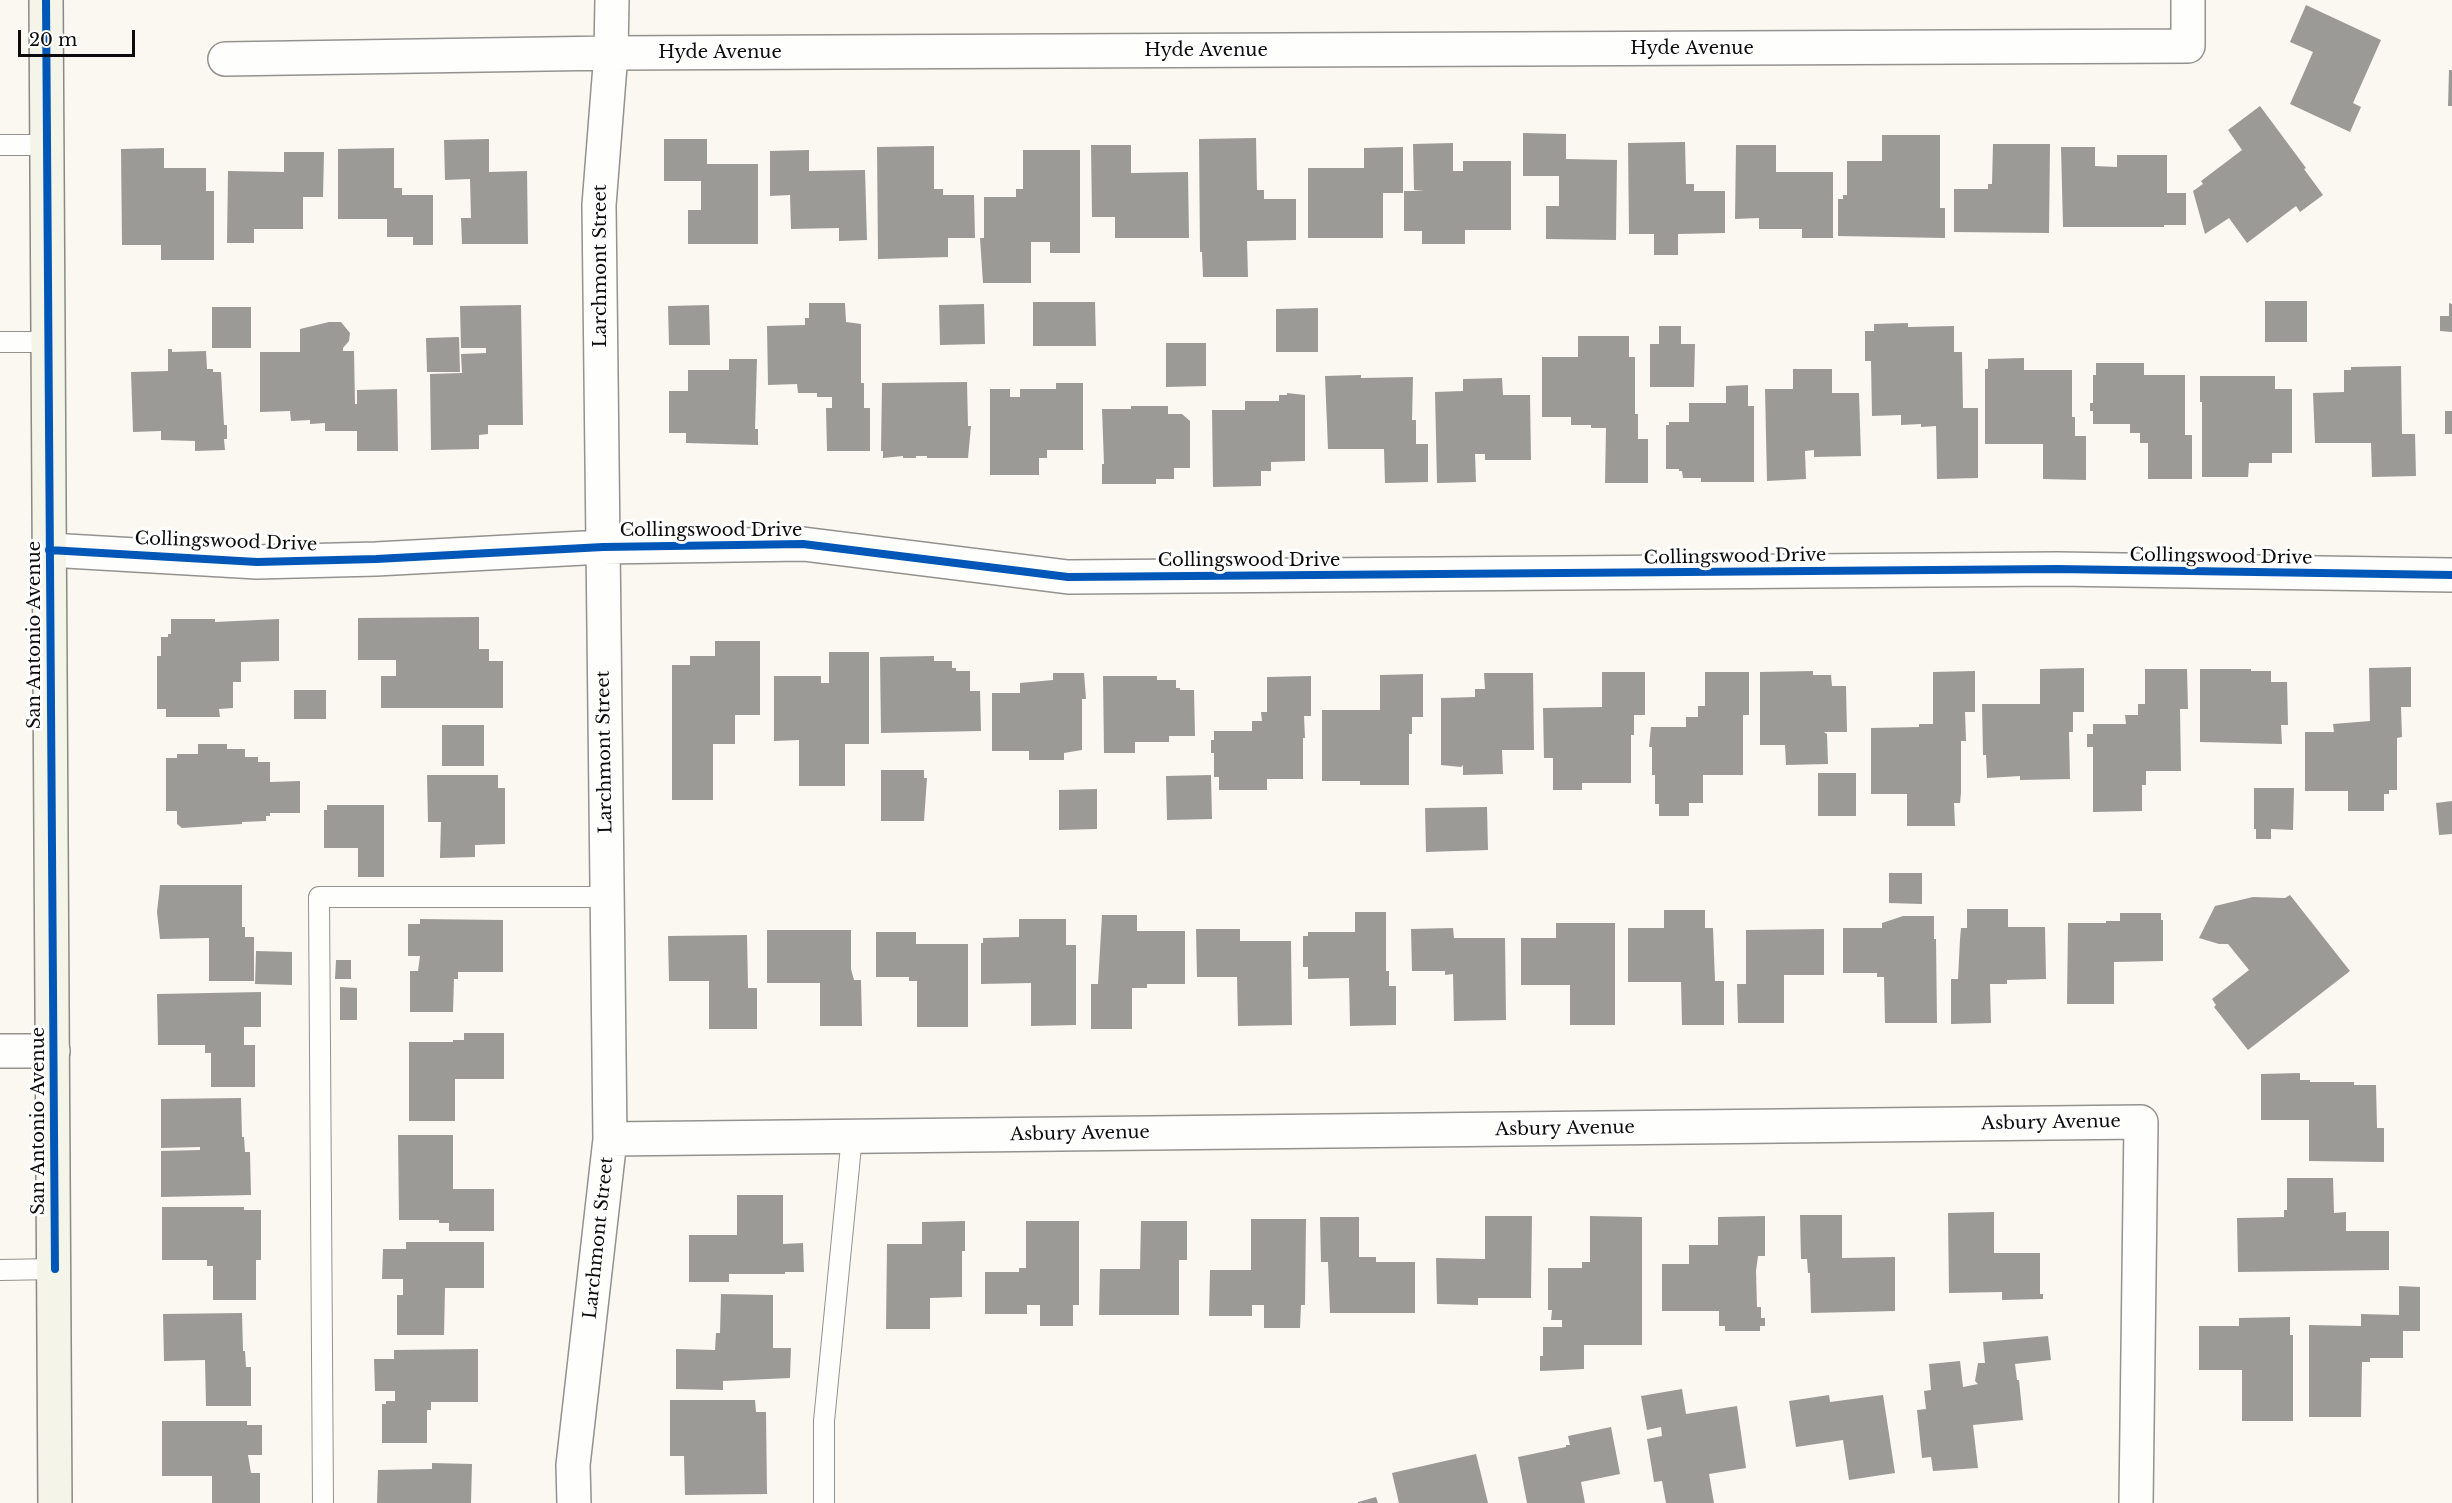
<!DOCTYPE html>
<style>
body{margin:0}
#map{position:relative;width:2452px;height:1503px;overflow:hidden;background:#faf8f0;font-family:"Libre Baskerville",serif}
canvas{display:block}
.scale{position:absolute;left:18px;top:30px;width:117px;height:27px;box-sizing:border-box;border:3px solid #0c0c0c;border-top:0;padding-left:8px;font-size:18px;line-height:21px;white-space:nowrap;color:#0c0c0c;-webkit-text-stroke:4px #fff;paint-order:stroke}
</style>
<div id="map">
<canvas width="2452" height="1503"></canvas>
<div class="scale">20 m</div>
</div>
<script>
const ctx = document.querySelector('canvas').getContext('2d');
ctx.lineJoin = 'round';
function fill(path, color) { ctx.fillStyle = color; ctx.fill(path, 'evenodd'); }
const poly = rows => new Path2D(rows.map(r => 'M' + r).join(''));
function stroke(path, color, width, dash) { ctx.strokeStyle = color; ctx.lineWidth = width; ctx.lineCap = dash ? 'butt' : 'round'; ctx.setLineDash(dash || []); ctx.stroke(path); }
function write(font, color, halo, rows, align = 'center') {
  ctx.font = font + ' "Libre Baskerville",serif'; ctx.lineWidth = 6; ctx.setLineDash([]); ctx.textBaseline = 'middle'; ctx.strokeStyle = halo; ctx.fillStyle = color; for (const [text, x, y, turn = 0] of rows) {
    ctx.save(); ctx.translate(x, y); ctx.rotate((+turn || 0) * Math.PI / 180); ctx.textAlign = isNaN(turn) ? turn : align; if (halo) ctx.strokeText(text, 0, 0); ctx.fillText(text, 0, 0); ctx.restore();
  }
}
fill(poly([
 [2306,5,2381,40,2353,103,2361,107,2350,132,2290,104,2313,52,2290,42],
 [2449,70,2452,70,2452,106,2448,106],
 [2260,106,2306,168,2304,169,2323,195,2300,212,2296,206,2247,243,2229,218,2205,234,2193,191,2203,184,2201,181,2242,150,2228,130],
 [1523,133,1566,134,1566,159,1617,160,1616,240,1546,239,1546,206,1559,206,1559,176,1523,176],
 [1882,135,1940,135,1940,208,1945,208,1945,238,1838,236,1838,199,1843,199,1843,195,1847,195,1847,161,1882,161],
 [1256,138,1257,190,1264,190,1264,199,1296,199,1296,240,1247,241,1248,277,1203,277,1202,252,1200,252,1199,139],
 [489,139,489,172,527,171,528,244,462,244,461,218,471,218,470,179,445,180,444,140],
 [664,139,707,139,707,164,758,164,758,244,688,244,688,210,701,210,701,181,664,181],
 [1685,142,1686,184,1694,184,1694,191,1725,191,1725,233,1678,234,1678,255,1654,255,1654,234,1629,234,1628,143],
 [1453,143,1453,171,1463,171,1463,161,1511,161,1511,230,1465,230,1465,244,1422,244,1422,231,1404,231,1404,191,1424,191,1414,190,1413,144],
 [1993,144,2050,144,2049,233,1954,232,1954,189,1988,189,1988,184,1992,184],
 [1091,145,1131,145,1131,173,1188,172,1189,238,1115,238,1115,217,1092,217],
 [1736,145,1776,145,1776,172,1833,172,1833,238,1802,238,1802,229,1759,229,1759,218,1735,219],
 [934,146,934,189,943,189,943,195,974,195,975,238,948,238,948,257,878,259,877,147],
 [1403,147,1403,193,1383,193,1383,238,1308,238,1308,168,1364,168,1364,148],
 [2061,147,2095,147,2095,166,2117,167,2117,155,2167,155,2167,193,2186,193,2186,225,2164,225,2164,227,2063,227],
 [164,148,164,168,206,168,206,191,214,191,214,260,161,260,161,245,122,245,121,149],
 [394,148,394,188,402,188,402,195,433,195,433,245,413,245,413,237,387,237,387,219,338,219,338,149],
 [809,150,809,171,865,170,867,240,839,241,839,228,791,229,790,195,770,196,770,151],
 [1023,150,1080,150,1080,253,1050,253,1050,242,1031,242,1031,283,983,283,980,238,984,238,984,197,1016,197,1016,189,1023,189],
 [284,152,324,152,323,197,303,197,303,229,254,229,254,243,227,243,228,171,284,172],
 [2265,301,2307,301,2307,342,2265,342],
 [1033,302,1095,302,1096,346,1033,346],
 [809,303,845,303,846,322,861,324,861,383,864,383,864,408,870,408,870,451,827,451,826,408,832,408,832,397,817,397,817,393,798,393,797,384,768,385,767,326,805,325,805,318,809,318],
 [2449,303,2452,304,2452,332,2440,331,2440,316,2449,316],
 [984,304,985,344,940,345,939,305],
 [521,305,523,425,488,425,488,434,479,435,479,449,431,450,430,374,462,373,461,354,486,353,486,348,461,348,460,306],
 [709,305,710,345,669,345,668,306],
 [212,307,251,307,251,348,212,348],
 [1318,308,1318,352,1276,352,1276,309],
 [329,322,341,322,350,333,349,341,343,348,343,351,354,351,355,404,357,404,357,390,397,389,398,451,357,451,357,431,325,431,325,423,310,424,310,420,291,421,290,411,260,412,260,352,300,352,300,329],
 [1908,323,1908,327,1954,326,1954,352,1962,352,1963,408,1978,408,1978,478,1937,479,1936,426,1921,427,1921,424,1901,425,1901,415,1872,416,1871,361,1865,361,1865,331,1874,331,1874,324],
 [1659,326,1681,326,1681,344,1695,344,1694,387,1650,387,1650,344,1659,344],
 [1578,336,1629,336,1629,357,1635,357,1635,414,1638,414,1638,439,1648,439,1648,483,1605,483,1606,428,1591,428,1591,425,1571,425,1571,417,1542,417,1542,357,1578,357],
 [459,337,460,372,427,372,426,338],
 [1166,343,1206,343,1206,386,1166,387],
 [168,349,172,349,172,352,206,351,207,369,213,369,213,372,221,372,224,425,227,425,227,439,224,439,225,450,195,451,195,441,161,440,161,431,133,432,131,372,168,371],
 [2024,358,2024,370,2072,370,2072,417,2075,417,2075,436,2086,436,2086,480,2043,479,2043,444,1985,444,1985,369,1988,369,1988,359],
 [729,359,757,359,755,429,758,429,758,445,686,443,686,433,669,433,669,391,688,391,688,370,729,370],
 [2096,363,2144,363,2144,375,2185,375,2185,435,2192,435,2192,479,2148,479,2148,443,2140,443,2140,433,2130,433,2130,424,2093,424,2093,411,2090,411,2090,403,2093,403,2093,375,2096,375],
 [2401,366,2402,434,2415,434,2416,476,2372,477,2371,443,2315,443,2313,393,2344,392,2344,370,2351,370,2351,367],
 [1793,369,1832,369,1832,393,1859,393,1861,456,1814,457,1814,450,1805,451,1806,479,1767,481,1765,389,1793,389],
 [1361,375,1361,378,1413,377,1412,420,1416,420,1416,444,1428,444,1428,482,1385,483,1384,449,1328,449,1325,376],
 [2200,376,2275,376,2275,389,2292,389,2292,453,2272,453,2272,463,2249,463,2248,477,2202,477,2202,402,2200,402],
 [1502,378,1503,395,1530,395,1531,460,1485,460,1485,454,1475,454,1476,482,1437,483,1435,392,1463,391,1463,379],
 [967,382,968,426,971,426,968,458,927,458,927,456,916,456,916,458,903,458,903,456,883,458,883,451,881,451,882,383],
 [1056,383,1083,383,1083,450,1047,450,1047,458,1039,458,1039,475,990,475,990,389,1010,389,1010,397,1020,397,1020,389,1056,389],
 [1748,385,1748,406,1754,406,1754,482,1701,482,1701,478,1683,478,1682,471,1679,471,1679,469,1666,469,1666,425,1669,425,1669,422,1689,422,1689,403,1726,403,1726,386],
 [1287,393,1305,395,1305,461,1271,462,1271,471,1261,471,1261,486,1213,487,1212,410,1245,410,1245,401,1279,401,1279,395,1287,395],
 [1131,406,1168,406,1168,414,1182,414,1190,421,1190,468,1174,468,1174,479,1156,479,1156,484,1102,484,1102,464,1104,464,1102,409,1131,409],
 [2445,411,2452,411,2452,434,2445,434],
 [479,617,479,649,489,649,489,661,503,661,503,708,381,708,381,676,396,676,396,660,358,660,358,618],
 [171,619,215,619,215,622,279,619,279,661,241,662,241,682,233,682,233,708,219,709,220,717,166,717,166,709,157,709,157,656,161,656,161,637,168,637,168,634,171,634],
 [715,641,760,641,760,715,735,715,735,744,713,744,713,800,672,800,672,665,690,665,690,656,715,656],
 [829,652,869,652,869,744,845,744,845,786,799,786,799,740,774,741,774,676,821,676,821,683,829,683],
 [934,656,934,661,952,661,952,668,956,668,956,671,970,671,970,691,980,691,981,731,881,733,880,657],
 [2411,667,2411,707,2401,707,2402,737,2397,738,2397,790,2389,790,2389,794,2384,794,2384,811,2348,811,2348,791,2305,791,2305,732,2334,732,2333,724,2370,721,2369,668],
 [2084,668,2084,712,2073,712,2073,732,2069,732,2070,779,2020,780,2020,776,1987,778,1986,755,1983,755,1982,704,2040,704,2040,669],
 [2145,669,2187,669,2188,709,2180,709,2181,771,2146,771,2146,785,2142,785,2142,811,2093,812,2093,747,2087,747,2087,734,2093,734,2093,724,2126,724,2125,715,2138,715,2138,704,2145,704],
 [2200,669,2251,669,2251,671,2271,671,2271,682,2287,682,2288,725,2281,725,2282,744,2200,742],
 [1813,671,1813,675,1831,675,1832,686,1846,686,1847,732,1824,732,1827,734,1828,764,1786,765,1785,745,1760,745,1760,672],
 [1975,671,1975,712,1965,712,1966,741,1961,741,1961,793,1960,803,1954,803,1955,826,1907,826,1907,794,1871,794,1871,728,1919,727,1919,724,1933,724,1933,672],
 [1602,672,1645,672,1645,715,1634,715,1634,735,1631,735,1631,783,1582,783,1582,790,1553,790,1553,758,1544,758,1543,708,1602,707],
 [1705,672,1749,672,1749,715,1743,715,1743,775,1703,775,1703,803,1689,803,1689,816,1659,816,1659,804,1655,804,1655,775,1652,775,1652,747,1649,747,1651,727,1686,727,1686,717,1698,717,1698,706,1705,706],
 [1053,673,1084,673,1086,699,1082,699,1082,750,1064,753,1064,760,1029,760,1029,751,992,751,992,693,1020,693,1020,683,1053,680],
 [1484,673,1533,673,1534,750,1502,750,1503,774,1463,775,1463,765,1461,767,1441,765,1441,698,1475,697,1475,689,1485,689],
 [1423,674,1423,717,1412,717,1412,734,1409,734,1409,785,1360,785,1360,781,1322,781,1322,710,1380,710,1380,675],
 [1103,676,1157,676,1157,680,1176,680,1176,688,1180,688,1180,690,1194,690,1195,736,1169,736,1169,742,1135,742,1135,753,1104,753],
 [1311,676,1311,716,1304,716,1305,738,1303,738,1303,779,1267,779,1267,790,1219,790,1219,777,1214,777,1214,753,1211,753,1211,740,1214,740,1214,731,1252,731,1252,721,1262,721,1261,712,1267,712,1267,677],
 [294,690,326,690,326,719,294,719],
 [442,725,484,725,484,766,442,766],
 [198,744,227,744,227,749,245,749,245,757,258,757,258,762,270,762,270,782,300,781,300,813,270,813,270,816,266,816,266,821,242,822,242,824,182,828,177,824,177,811,166,811,166,758,177,758,177,754,198,754],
 [881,770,924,770,924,778,927,778,924,821,881,821],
 [1818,773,1856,773,1856,816,1818,816],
 [427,775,498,775,498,788,505,788,505,844,475,845,475,857,440,858,441,822,428,822],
 [1211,775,1212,819,1167,820,1166,776],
 [2254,788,2294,788,2293,830,2271,829,2271,839,2256,839,2256,829,2254,829],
 [1097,789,1097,829,1059,830,1059,790],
 [2452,801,2452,834,2439,835,2436,803],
 [327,805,384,805,384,877,358,877,358,848,324,848,324,810,327,810],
 [1487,807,1488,850,1426,852,1425,808],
 [1889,873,1922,873,1922,904,1889,903],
 [160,885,242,885,242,927,245,927,245,937,254,937,254,981,209,981,209,938,160,939,157,912],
 [2290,895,2350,971,2248,1050,2214,1007,2216,1005,2212,999,2249,970,2228,944,2219,944,2199,938,2215,906,2253,897,2285,898],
 [1967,909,2008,909,2008,927,2045,927,2046,979,2007,980,2007,984,1990,984,1991,1023,1951,1024,1951,979,1958,979,1960,939,1961,928,1967,928],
 [1664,910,1705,910,1705,928,1713,928,1715,981,1724,981,1724,1025,1682,1025,1681,982,1628,982,1628,928,1664,928],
 [1355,912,1386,912,1386,971,1389,971,1389,986,1396,986,1396,1025,1350,1026,1349,978,1308,979,1308,967,1303,967,1303,936,1308,936,1308,932,1355,932],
 [2120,913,2161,913,2161,920,2163,920,2163,961,2114,962,2114,1004,2067,1004,2068,923,2106,923,2106,921,2120,921],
 [1102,915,1137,915,1137,931,1185,931,1185,984,1147,984,1147,988,1132,988,1132,1029,1091,1029,1091,984,1098,984],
 [1903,916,1934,916,1934,939,1936,939,1937,1023,1885,1023,1884,977,1877,977,1877,973,1843,973,1843,928,1882,928,1882,923],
 [420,919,503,920,503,972,458,972,458,979,454,979,453,1012,410,1012,410,971,418,971,420,956,408,956,408,924,420,924],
 [1019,919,1066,919,1066,945,1076,945,1076,1025,1031,1026,1031,983,981,984,981,943,983,943,983,938,1019,937],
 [1556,923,1615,923,1615,1025,1570,1025,1570,985,1521,985,1521,938,1556,938],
 [1453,928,1454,938,1505,938,1506,1020,1454,1021,1453,974,1445,975,1445,971,1412,971,1411,929],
 [1196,929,1240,929,1240,941,1291,941,1292,1025,1238,1026,1237,977,1197,977],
 [1824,929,1824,975,1784,975,1784,1023,1738,1023,1737,984,1746,984,1746,930],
 [767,930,851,930,851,969,854,980,861,980,862,1026,820,1026,820,983,767,983],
 [876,932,916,932,916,944,968,944,968,1027,917,1027,917,981,909,981,909,977,876,977],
 [747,935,748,988,757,988,757,1029,709,1029,709,981,669,981,668,936],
 [256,951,292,952,292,985,255,984],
 [336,960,351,960,351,979,335,979],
 [340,987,357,988,357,1020,340,1020],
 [261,992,261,1027,244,1027,244,1045,255,1045,255,1087,211,1087,211,1053,205,1053,205,1045,158,1045,157,994],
 [464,1033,504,1033,504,1079,455,1079,455,1121,409,1121,409,1042,453,1042,453,1040,464,1040],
 [2300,1073,2300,1080,2310,1080,2310,1082,2354,1082,2354,1085,2376,1085,2377,1128,2384,1128,2384,1162,2309,1161,2309,1120,2261,1120,2261,1074],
 [241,1098,242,1137,244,1137,245,1152,250,1152,251,1195,161,1197,161,1151,200,1150,200,1147,161,1148,161,1099],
 [398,1135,453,1135,453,1189,494,1189,494,1231,449,1231,449,1223,439,1223,439,1220,399,1220],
 [2287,1178,2333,1178,2334,1213,2346,1212,2346,1231,2389,1231,2389,1270,2238,1272,2237,1218,2284,1217,2284,1210,2287,1210],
 [737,1195,783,1195,783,1244,803,1243,804,1272,785,1272,785,1274,729,1274,729,1282,689,1282,689,1235,737,1235],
 [162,1207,244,1207,244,1210,261,1210,261,1260,256,1260,256,1300,213,1300,213,1266,207,1266,207,1260,162,1260],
 [1994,1212,1994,1253,2040,1253,2040,1294,2043,1294,2043,1299,2002,1300,2002,1292,1949,1293,1948,1213],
 [1800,1215,1842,1215,1842,1258,1895,1257,1895,1311,1811,1313,1810,1273,1808,1273,1807,1259,1801,1259],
 [1485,1216,1532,1216,1531,1298,1478,1298,1478,1305,1437,1304,1436,1258,1485,1259],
 [1590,1216,1642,1217,1642,1345,1584,1345,1584,1369,1540,1371,1540,1356,1543,1356,1543,1327,1562,1327,1562,1320,1551,1320,1552,1310,1548,1310,1548,1268,1582,1268,1582,1262,1590,1262],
 [1765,1216,1765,1256,1758,1256,1756,1271,1757,1307,1761,1307,1761,1318,1765,1318,1765,1326,1760,1326,1760,1331,1725,1331,1725,1326,1719,1326,1719,1311,1662,1311,1662,1264,1689,1264,1689,1245,1718,1245,1718,1217],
 [1320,1217,1359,1217,1359,1257,1376,1257,1376,1262,1415,1262,1415,1313,1330,1313,1328,1262,1321,1262],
 [1251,1219,1306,1219,1305,1305,1301,1305,1300,1328,1264,1328,1264,1305,1252,1305,1252,1316,1209,1316,1210,1270,1251,1270],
 [965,1221,965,1251,962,1251,962,1297,930,1298,930,1329,886,1329,887,1244,922,1244,922,1222],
 [1026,1221,1079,1221,1079,1305,1073,1305,1073,1326,1040,1326,1040,1305,1027,1305,1027,1314,985,1314,985,1272,1019,1272,1019,1268,1026,1268],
 [1141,1221,1187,1221,1187,1260,1179,1260,1179,1315,1099,1315,1100,1269,1140,1269],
 [406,1242,484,1242,484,1288,445,1288,444,1335,397,1335,397,1295,403,1295,403,1279,382,1279,383,1249,406,1249],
 [2399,1286,2420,1287,2420,1331,2403,1331,2403,1358,2370,1358,2370,1362,2362,1362,2361,1417,2309,1417,2309,1325,2361,1326,2361,1314,2399,1315],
 [721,1294,773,1295,773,1348,791,1348,790,1378,723,1381,723,1390,676,1389,676,1349,715,1350,716,1333,720,1333],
 [242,1313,243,1351,245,1351,246,1367,251,1367,251,1406,206,1406,205,1360,164,1361,163,1314],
 [2290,1317,2290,1335,2293,1335,2293,1421,2242,1421,2242,1370,2199,1370,2199,1326,2239,1326,2239,1318],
 [2048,1336,2051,1360,2015,1364,2017,1380,2019,1380,2023,1420,1973,1425,1978,1468,1933,1471,1931,1457,1922,1458,1917,1410,1926,1409,1924,1391,1931,1390,1929,1364,1960,1361,1963,1387,1978,1384,1975,1381,1978,1363,1985,1363,1983,1342],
 [478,1349,478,1402,431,1402,431,1410,427,1410,427,1443,382,1443,382,1404,386,1404,386,1401,395,1401,395,1391,375,1391,374,1359,394,1359,394,1350],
 [1682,1389,1686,1414,1737,1406,1746,1468,1709,1474,1714,1503,1666,1503,1662,1481,1654,1482,1647,1439,1662,1436,1661,1427,1647,1430,1641,1396],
 [1829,1395,1830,1402,1883,1395,1895,1473,1849,1480,1843,1440,1796,1447,1789,1401],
 [670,1400,755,1400,756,1412,766,1412,767,1494,685,1495,684,1456,670,1456],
 [162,1421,247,1421,247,1425,262,1425,262,1455,248,1455,251,1473,260,1473,260,1503,212,1503,212,1476,162,1476],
 [1611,1427,1620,1474,1581,1482,1585,1503,1527,1503,1518,1457,1566,1447,1566,1445,1570,1445,1568,1436],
 [1476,1454,1488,1503,1399,1503,1392,1473],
 [432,1463,472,1464,471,1503,377,1503,378,1470,432,1469],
 [1376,1497,1378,1503,1358,1503,1358,1502]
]), '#9c9a96');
const lane = poly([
 [0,145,47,145],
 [0,342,47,342],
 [0,1270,55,1269],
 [323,1503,319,897,607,897],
 [824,1503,824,1421,852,1136]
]);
const street = poly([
 [225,59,611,53,2188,46,2188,0],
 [49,550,257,562,376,559,603,547,803,544,1068,577,2057,569,2452,575],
 [0,1051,53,1051],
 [610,1139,2141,1122,2136,1503],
 [574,1503,573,1465,610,1139,599,205,611,53,612,0]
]);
const secondary = poly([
 [46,0,55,1503]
]);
stroke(lane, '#93928f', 22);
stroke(street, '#93928f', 36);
stroke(secondary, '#8a8985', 36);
stroke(lane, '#fefefd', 20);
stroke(street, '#fefefd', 33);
stroke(secondary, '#f4f4e9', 33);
stroke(poly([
 [46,0,55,1269],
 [49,550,257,562,376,559,603,547,803,544,1068,577,2057,569,2452,575]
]), '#0057b8', 8);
write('18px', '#0c0c0c', '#fff', [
 ["Hyde Avenue",1692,49],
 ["Hyde Avenue",1206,51],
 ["Hyde Avenue",720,53],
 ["Larchmont Street",601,266,-90],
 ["Collingswood Drive",711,531],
 ["Collingswood Drive",226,542,2],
 ["Collingswood Drive",1735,557,-1],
 ["Collingswood Drive",2221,557,1],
 ["Collingswood Drive",1249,561],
 ["San Antonio Avenue",35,635,-90],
 ["Larchmont Street",605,752,-91],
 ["San Antonio Avenue",39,1121,-90],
 ["Asbury Avenue",2051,1123,-1],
 ["Asbury Avenue",1565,1129,-1],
 ["Asbury Avenue",1080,1134,-1],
 ["Larchmont Street",599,1238,-84]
]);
</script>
